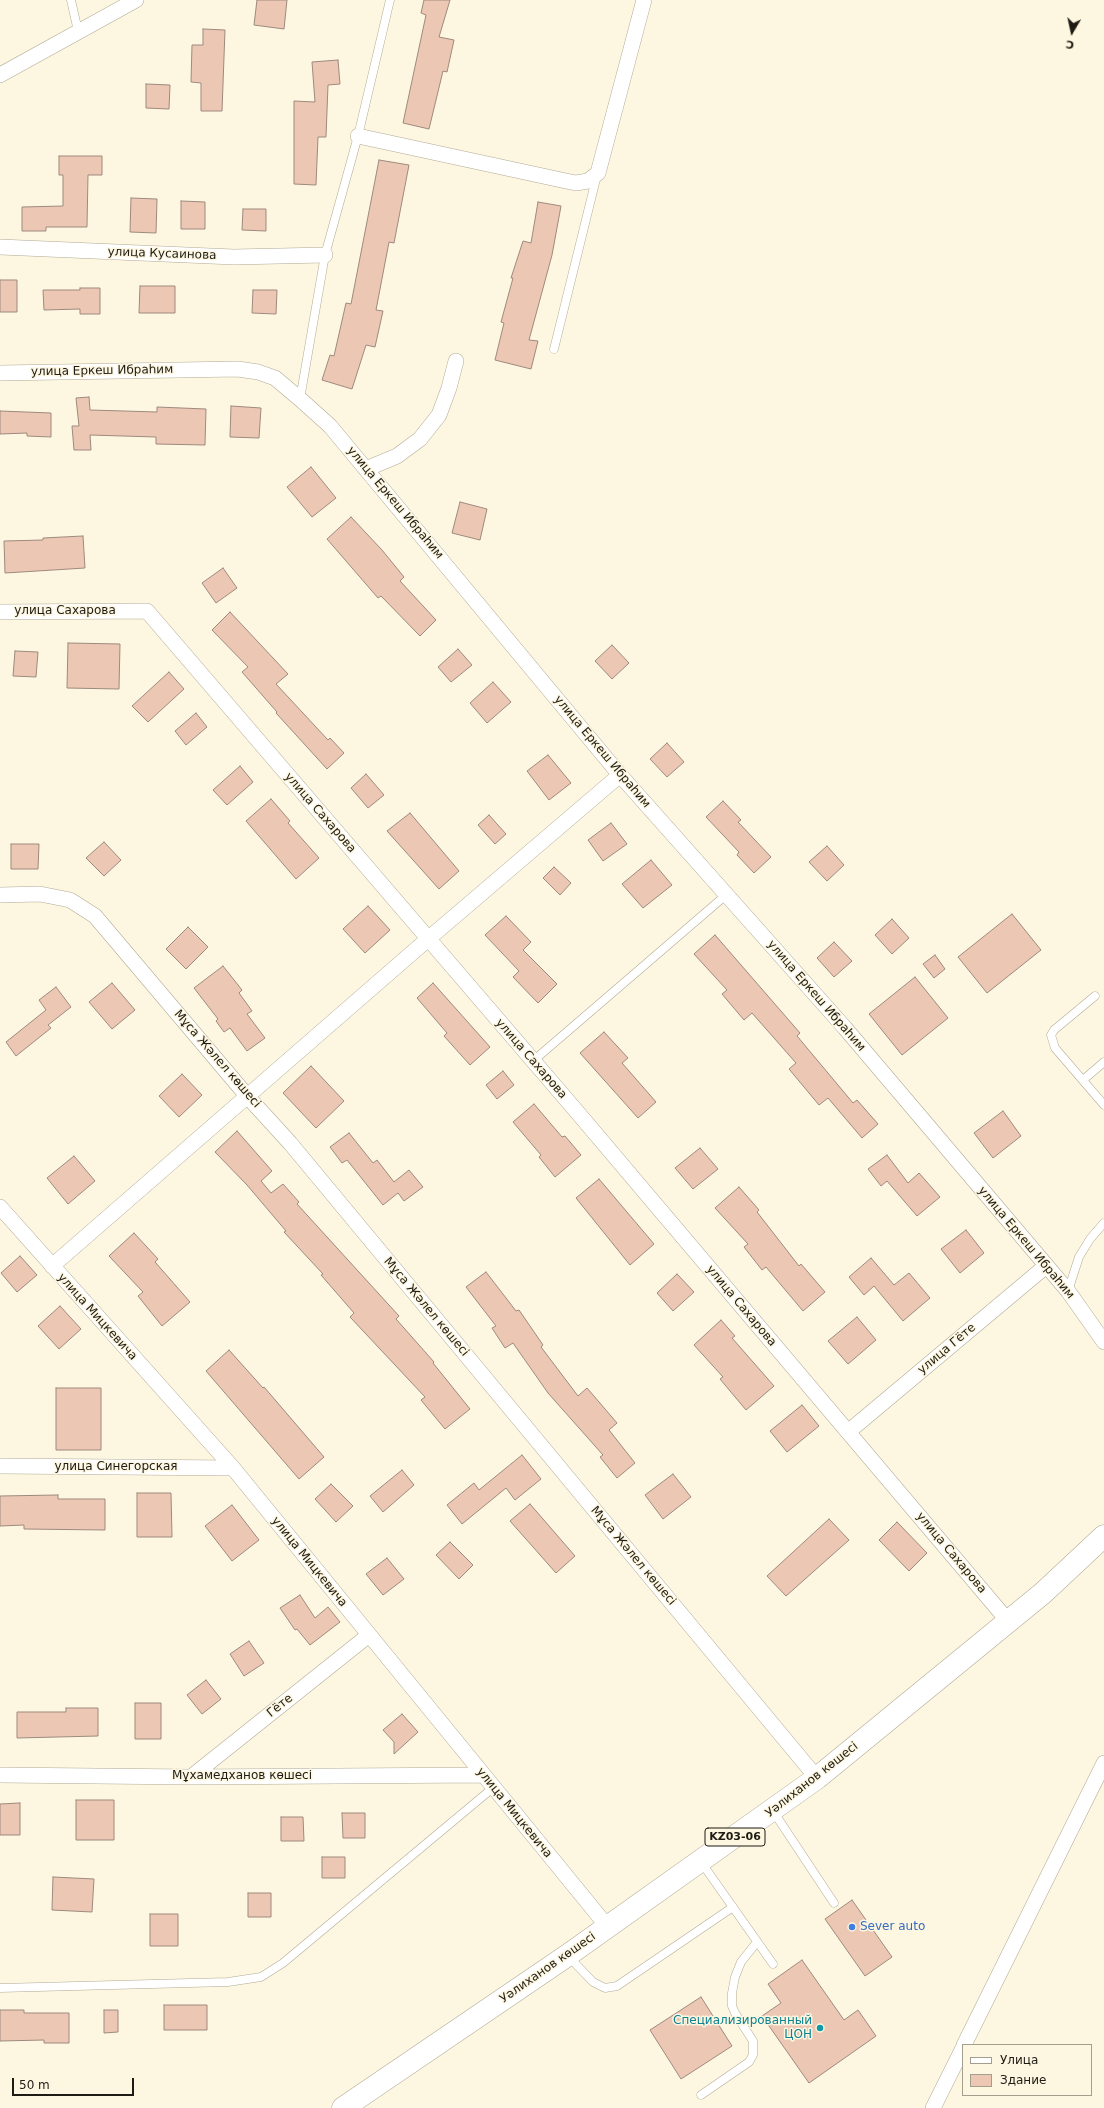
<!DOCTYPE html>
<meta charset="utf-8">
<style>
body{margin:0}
#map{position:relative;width:1104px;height:2108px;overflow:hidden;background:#fdf6e0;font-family:"DejaVu Sans",sans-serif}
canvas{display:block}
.legend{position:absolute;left:962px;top:2044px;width:130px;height:52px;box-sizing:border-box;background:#fdf6e0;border:1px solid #a39e8e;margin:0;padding:5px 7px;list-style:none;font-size:12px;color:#1d1b13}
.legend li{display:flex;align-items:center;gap:8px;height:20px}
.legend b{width:20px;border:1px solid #a39e8e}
.north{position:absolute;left:1052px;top:12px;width:40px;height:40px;-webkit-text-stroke:3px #fdf6e0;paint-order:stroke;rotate:189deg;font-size:11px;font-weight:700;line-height:16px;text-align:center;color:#1d1b13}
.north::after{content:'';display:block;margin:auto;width:14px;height:18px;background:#1d1b13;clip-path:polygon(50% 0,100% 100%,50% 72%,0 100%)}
.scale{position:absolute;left:12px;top:2078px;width:122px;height:18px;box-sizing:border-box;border:2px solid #1d1b13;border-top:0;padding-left:5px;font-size:12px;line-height:14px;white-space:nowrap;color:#1d1b13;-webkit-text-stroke:3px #fdf6e0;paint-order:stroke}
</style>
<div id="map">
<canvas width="1104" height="2108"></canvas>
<ul class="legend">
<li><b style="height:5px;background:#fff"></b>Улица</li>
<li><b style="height:11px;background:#ecc8b4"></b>Здание</li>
</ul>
<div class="north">С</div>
<div class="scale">50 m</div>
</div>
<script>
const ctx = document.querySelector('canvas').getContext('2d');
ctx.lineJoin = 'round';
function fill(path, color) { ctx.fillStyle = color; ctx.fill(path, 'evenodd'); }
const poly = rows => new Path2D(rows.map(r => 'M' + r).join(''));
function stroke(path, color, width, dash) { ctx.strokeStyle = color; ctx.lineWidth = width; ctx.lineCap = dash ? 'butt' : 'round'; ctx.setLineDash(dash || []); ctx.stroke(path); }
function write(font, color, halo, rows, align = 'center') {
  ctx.font = font + ' "DejaVu Sans",sans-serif'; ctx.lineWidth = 3; ctx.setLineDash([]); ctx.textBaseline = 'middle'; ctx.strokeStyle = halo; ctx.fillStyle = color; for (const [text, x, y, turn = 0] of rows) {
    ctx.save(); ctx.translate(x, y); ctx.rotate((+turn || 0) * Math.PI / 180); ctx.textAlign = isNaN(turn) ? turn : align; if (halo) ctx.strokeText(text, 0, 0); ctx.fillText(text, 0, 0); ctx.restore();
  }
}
const building = poly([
 [257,0,287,0,284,29,254,25,257,0],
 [424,0,450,0,439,37,454,40,447,72,443,71,429,129,403,123,426,15,421,13,424,0],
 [203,29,225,30,222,111,201,111,201,83,191,82,192,45,203,45,203,29],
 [338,60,340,84,328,85,326,137,318,137,316,185,294,184,294,101,315,102,312,62,338,60],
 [146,84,170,85,169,109,146,108,146,84],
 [59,156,102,156,102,175,88,175,87,227,46,227,46,231,22,231,22,207,63,206,63,175,59,175,59,156],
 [379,160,409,165,394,243,389,242,376,310,383,311,375,347,366,345,352,389,322,380,330,355,334,356,346,303,351,304,379,160],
 [131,198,157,199,156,233,130,232,131,198],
 [181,201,205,202,205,229,181,229,181,201],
 [538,202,561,206,552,255,529,340,538,341,531,369,495,360,504,323,501,322,513,278,511,278,523,241,531,243,538,202],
 [243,209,266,209,266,231,242,230,243,209],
 [0,280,17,280,17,312,0,312,0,280],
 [140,286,175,286,175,313,139,313,140,286],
 [80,288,100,288,100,314,80,314,80,309,44,310,43,290,80,290,80,288],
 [253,290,277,290,276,314,252,313,253,290],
 [89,397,90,410,157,412,157,407,206,409,205,445,156,444,156,437,90,435,91,450,74,450,72,426,79,426,76,398,89,397],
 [231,406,261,408,259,438,230,437,231,406],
 [0,411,51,413,51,437,27,436,27,433,0,434,0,411],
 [311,467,336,498,312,517,287,487,311,467],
 [460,502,487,509,480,540,452,533,460,502],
 [351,517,382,550,404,577,400,581,436,620,420,636,381,596,378,598,327,539,351,517],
 [83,536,85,568,5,573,4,541,43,540,43,538,83,536],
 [223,568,237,588,216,603,202,583,223,568],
 [230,612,288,674,276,684,328,740,330,738,344,753,327,769,276,713,277,712,242,672,248,667,212,630,230,612],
 [68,643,120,644,119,689,67,688,68,643],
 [612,645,629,663,612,679,595,661,612,645],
 [458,649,472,665,451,682,438,667,458,649],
 [15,651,38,652,36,677,13,676,15,651],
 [169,672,184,689,148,722,132,706,169,672],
 [493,682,511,702,487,723,470,703,493,682],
 [196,713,207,727,186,745,175,731,196,713],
 [667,743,684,762,667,777,650,759,667,743],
 [548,755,571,783,549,800,527,771,548,755],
 [240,766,253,782,227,805,213,790,240,766],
 [366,774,384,795,368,808,351,788,366,774],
 [271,799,290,821,288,823,319,858,296,879,246,821,271,799],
 [723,801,741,820,738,822,771,857,754,873,737,855,739,852,706,817,723,801],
 [410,813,459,871,439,889,387,831,410,813],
 [489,815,506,834,495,844,478,825,489,815],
 [611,823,627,844,603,861,588,840,611,823],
 [104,842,121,860,104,876,86,858,104,842],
 [11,844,39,844,38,869,11,869,11,844],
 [827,846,844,865,827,881,809,862,827,846],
 [651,860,672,885,643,908,622,884,651,860],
 [554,867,571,883,560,895,543,878,554,867],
 [368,906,390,930,365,953,343,929,368,906],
 [1012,914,1041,950,987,993,958,957,1012,914],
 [506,916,531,942,523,950,557,984,538,1003,513,977,519,971,485,935,506,916],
 [892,919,909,938,892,954,875,935,892,919],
 [188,927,208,947,186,969,166,949,188,927],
 [715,935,800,1033,797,1036,853,1103,857,1100,878,1124,862,1138,828,1098,819,1105,789,1069,796,1063,752,1013,744,1020,722,994,727,990,694,954,715,935],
 [834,942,852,961,834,977,817,958,834,942],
 [935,955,945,969,934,978,923,964,935,955],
 [223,966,242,990,239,993,252,1011,247,1014,265,1038,247,1051,230,1028,224,1032,216,1021,218,1019,194,988,223,966],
 [915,977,948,1018,902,1055,869,1014,915,977],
 [112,983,135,1010,112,1029,89,1002,112,983],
 [433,983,490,1047,470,1065,444,1036,447,1033,417,998,433,983],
 [56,987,71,1007,48,1025,51,1028,16,1056,6,1042,46,1010,39,1000,56,987],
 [604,1032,628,1058,622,1063,656,1102,638,1118,580,1053,604,1032],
 [311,1066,344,1101,316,1128,283,1093,311,1066],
 [503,1071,514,1085,497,1099,486,1085,503,1071],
 [182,1074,202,1095,179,1117,159,1096,182,1074],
 [534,1104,562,1137,565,1136,581,1155,555,1177,539,1157,541,1155,513,1122,534,1104],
 [1003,1111,1021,1136,993,1158,974,1133,1003,1111],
 [237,1131,272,1171,261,1181,271,1193,283,1184,299,1202,297,1204,399,1316,396,1319,434,1362,433,1363,470,1409,445,1429,421,1400,425,1397,350,1317,354,1313,321,1275,323,1274,284,1232,286,1231,247,1185,215,1152,237,1131],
 [349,1133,373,1163,377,1160,394,1182,409,1170,423,1187,404,1201,398,1193,383,1205,347,1160,342,1163,330,1147,349,1133],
 [700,1148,718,1169,693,1189,675,1168,700,1148],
 [887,1155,908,1183,919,1173,940,1197,917,1216,887,1181,881,1186,868,1169,887,1155],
 [74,1156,95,1181,68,1204,47,1178,74,1156],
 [599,1179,654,1244,630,1265,576,1198,599,1179],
 [739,1187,759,1210,757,1212,799,1266,801,1264,825,1292,803,1311,766,1267,762,1270,744,1247,748,1244,715,1208,739,1187],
 [966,1230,984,1253,960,1273,941,1249,966,1230],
 [134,1233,158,1259,155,1262,190,1302,162,1326,138,1296,143,1292,109,1256,134,1233],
 [20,1256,37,1275,17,1292,1,1273,20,1256],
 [871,1258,894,1285,909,1273,930,1298,903,1321,874,1286,864,1295,849,1277,871,1258],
 [486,1272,516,1311,519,1310,543,1345,541,1347,578,1396,587,1388,617,1423,609,1430,635,1463,617,1478,600,1457,603,1455,548,1393,513,1343,505,1348,492,1328,496,1326,466,1287,486,1272],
 [677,1274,694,1292,673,1311,657,1293,677,1274],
 [60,1306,81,1329,59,1349,38,1326,60,1306],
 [857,1317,876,1340,848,1364,828,1341,857,1317],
 [721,1320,735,1336,732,1338,774,1386,746,1410,720,1379,723,1377,694,1345,721,1320],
 [229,1350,263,1388,264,1387,324,1457,299,1479,206,1371,229,1350],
 [56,1388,101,1388,101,1450,56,1450,56,1388],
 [802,1405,819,1426,787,1452,770,1431,802,1405],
 [522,1455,541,1479,515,1500,506,1488,462,1524,447,1505,474,1483,479,1490,522,1455],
 [402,1470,414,1485,383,1512,370,1496,402,1470],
 [673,1474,691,1497,663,1519,645,1495,673,1474],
 [331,1484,353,1506,336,1522,315,1499,331,1484],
 [137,1493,171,1493,172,1537,137,1537,137,1493],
 [58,1495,58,1499,105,1499,105,1530,24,1529,24,1525,0,1526,0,1496,58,1495],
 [530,1504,575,1556,556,1573,510,1521,530,1504],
 [232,1505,259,1540,232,1561,205,1526,232,1505],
 [829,1519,849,1540,786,1596,767,1576,829,1519],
 [897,1522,927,1553,909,1571,879,1540,897,1522],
 [450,1542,473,1565,459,1579,436,1555,450,1542],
 [387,1558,404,1579,383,1595,366,1574,387,1558],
 [300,1595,315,1618,328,1607,340,1622,310,1645,297,1629,295,1630,280,1608,300,1595],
 [249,1641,264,1663,244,1676,230,1654,249,1641],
 [206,1680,221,1699,202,1714,187,1695,206,1680],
 [135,1703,161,1703,161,1739,135,1739,135,1703],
 [66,1708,98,1708,98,1736,17,1738,17,1712,66,1712,66,1708],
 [402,1714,418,1732,394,1754,394,1742,383,1730,402,1714],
 [76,1800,114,1800,114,1840,76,1840,76,1800],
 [20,1803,20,1835,0,1835,0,1804,20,1803],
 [342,1813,365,1813,365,1838,343,1838,342,1813],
 [281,1817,303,1817,304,1841,281,1841,281,1817],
 [322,1857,345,1857,345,1878,322,1878,322,1857],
 [53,1877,94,1879,92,1912,52,1910,53,1877],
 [248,1893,271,1893,271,1917,248,1917,248,1893],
 [852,1900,892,1957,865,1976,825,1919,852,1900],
 [150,1914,178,1914,178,1946,150,1946,150,1914],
 [802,1960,844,2020,858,2010,876,2036,809,2083,762,2016,781,2003,768,1984,802,1960],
 [701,1997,732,2046,681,2079,650,2030,701,1997],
 [164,2005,207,2005,207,2030,164,2030,164,2005],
 [0,2010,24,2010,24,2013,69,2013,69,2043,44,2043,44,2040,0,2041,0,2010],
 [104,2010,118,2010,118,2032,104,2033,104,2010]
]);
fill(building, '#ecc8b4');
stroke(building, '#9e897e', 1);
const lane = poly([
 [71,0,78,31],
 [554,349,597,175],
 [300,399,325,255,358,136,390,0],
 [1095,996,1054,1030,1051,1035,1055,1048,1104,1105],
 [533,1061,726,895],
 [1083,1080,1104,1062],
 [1068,1291,1079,1257,1090,1239,1104,1223],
 [773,1811,834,1903],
 [701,1862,773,1964],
 [568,1956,593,1982,605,1988,617,1986,733,1907],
 [0,1988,228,1982,261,1977,283,1963,494,1787],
 [701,2095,749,2062,753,2055,753,2041,735,2013,732,2006,732,1993,735,1977,741,1962,757,1942]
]);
const street = poly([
 [0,75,136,0],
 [358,136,566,181,576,183,588,181,598,173,644,0],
 [0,247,234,257,325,255],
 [0,373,238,369,258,372,275,378,300,399,330,426,620,775,845,1028,1068,1291,1104,1342],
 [366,469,397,456,420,439,439,415,449,388,456,361],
 [0,612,147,611,578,1113,1008,1621],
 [0,895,40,894,70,900,95,916,248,1097,290,1143,817,1778],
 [0,1207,233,1468,607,1926],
 [52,1266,428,939,620,775],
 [848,1432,1046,1266],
 [0,1466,233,1468],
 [0,1775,191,1777,483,1775],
 [191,1777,369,1635],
 [964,2045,1104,1763],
 [933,2108,963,2048]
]);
const primary = poly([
 [343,2108,568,1955,817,1778,1043,1593,1104,1536]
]);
stroke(lane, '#b1aa95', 9);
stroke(street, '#b1aa95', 16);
stroke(primary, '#b1aa95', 23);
stroke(lane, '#fff', 8);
stroke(street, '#fff', 15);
stroke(primary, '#fff', 22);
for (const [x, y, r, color] of [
 [852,1927,4,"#3f7fe0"],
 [820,2028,4,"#0f9aa8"]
]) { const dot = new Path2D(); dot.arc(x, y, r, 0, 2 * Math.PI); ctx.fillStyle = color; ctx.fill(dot); stroke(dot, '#fdf6e0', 1.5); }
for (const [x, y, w] of [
 [735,1837,60]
]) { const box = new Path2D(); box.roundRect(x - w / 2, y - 9, w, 18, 3); ctx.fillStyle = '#fdf6e0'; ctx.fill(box); stroke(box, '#1d1b13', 1); }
write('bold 11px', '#1d1b13', null, [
 ["KZ03-06",735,1837]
]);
write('12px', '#1d1b13', '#fdf6e0', [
 ["улица Кусаинова",162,254,2],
 ["улица Еркеш Ибраһим",102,371,-1],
 ["улица Еркеш Ибраһим",395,503,50],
 ["улица Сахарова",65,611],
 ["улица Еркеш Ибраһим",602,752,50],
 ["улица Сахарова",320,813,49],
 ["улица Еркеш Ибраһим",816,996,49],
 ["Мұса Жәлел көшесі",217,1059,49],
 ["улица Сахарова",531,1059,49],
 ["улица Еркеш Ибраһим",1026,1243,50],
 ["улица Сахарова",741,1306,50],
 ["Мұса Жәлел көшесі",426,1307,50],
 ["улица Мицкевича",97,1317,48],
 ["улица Гёте",947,1349,-40],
 ["улица Синегорская",116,1467],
 ["улица Сахарова",951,1553,50],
 ["Мұса Жәлел көшесі",633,1556,50],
 ["улица Мицкевича",309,1562,51],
 ["Гёте",280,1706,-39],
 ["Мұхамедханов көшесі",242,1776],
 ["Уәлиханов көшесі",812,1780,-38],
 ["улица Мицкевича",514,1813,51],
 ["Уәлиханов көшесі",548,1968,-35]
]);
write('12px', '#366cbe', '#fdf6e0', [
 ["Sever auto",860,1927]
], 'left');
write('12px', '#0d838f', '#fdf6e0', [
 ["Специализированный",812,2021],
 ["ЦОН",812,2035]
], 'right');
</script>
